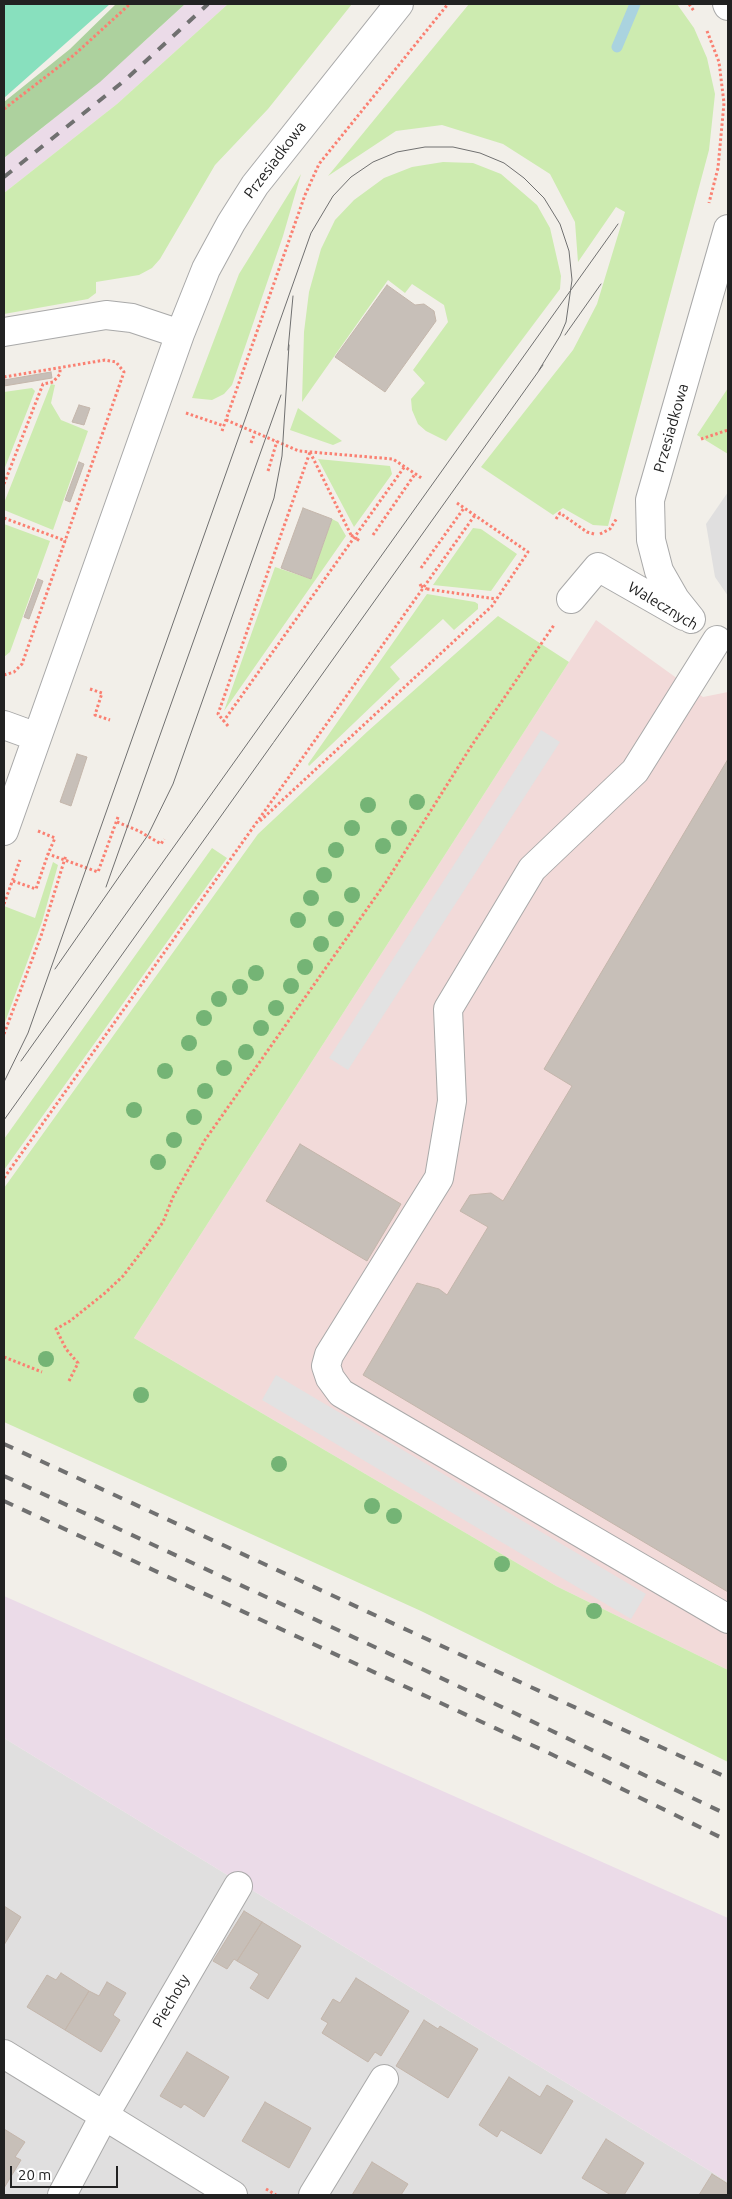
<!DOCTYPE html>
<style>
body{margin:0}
#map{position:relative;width:732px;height:2199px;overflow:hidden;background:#f2efe9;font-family:Ubuntu,sans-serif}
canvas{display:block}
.frame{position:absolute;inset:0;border:5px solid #222;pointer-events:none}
.scale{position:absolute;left:10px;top:2166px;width:108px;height:22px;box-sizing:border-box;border:2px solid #222;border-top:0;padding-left:6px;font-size:15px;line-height:18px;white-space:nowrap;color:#222;-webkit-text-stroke:4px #fff;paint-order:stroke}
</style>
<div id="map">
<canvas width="732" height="2199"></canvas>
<div class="frame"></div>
<div class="scale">20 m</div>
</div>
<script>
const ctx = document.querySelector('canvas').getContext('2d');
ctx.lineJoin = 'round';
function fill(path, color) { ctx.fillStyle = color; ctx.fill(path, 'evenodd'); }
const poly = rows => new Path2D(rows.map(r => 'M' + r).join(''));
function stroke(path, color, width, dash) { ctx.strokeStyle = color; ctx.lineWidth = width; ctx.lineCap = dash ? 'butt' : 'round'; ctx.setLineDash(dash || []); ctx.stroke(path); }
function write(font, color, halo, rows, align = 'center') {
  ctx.font = font + ' Ubuntu,sans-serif'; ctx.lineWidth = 5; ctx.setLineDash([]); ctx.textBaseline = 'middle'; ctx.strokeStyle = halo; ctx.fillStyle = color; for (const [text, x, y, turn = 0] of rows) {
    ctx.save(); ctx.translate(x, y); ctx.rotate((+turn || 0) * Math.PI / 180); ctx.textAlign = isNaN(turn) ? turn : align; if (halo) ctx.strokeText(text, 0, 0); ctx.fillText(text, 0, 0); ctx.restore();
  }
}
fill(poly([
 [728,492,728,596,715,577,706,524],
 [4,1738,728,2182,728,2195,4,2195]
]), '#e0dfdf');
fill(poly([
 [596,620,703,697,728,692,728,1670,556,1586,134,1338]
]), '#f2dad9');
fill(poly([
 [185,4,228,4,117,104,4,193,4,158,46,125,146,40],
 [4,1596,728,1918,728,2182,4,1738]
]), '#ebdbe8');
fill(poly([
 [228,4,352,4,268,109,215,165,160,259,152,268,139,275,96,282,96,293,88,299,4,314,4,193,117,104],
 [469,4,677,4,694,28,707,58,715,94,709,150,608,526,593,525,563,508,553,515,481,467,573,350,597,304,625,212,616,207,578,262,575,222,550,174,503,144,442,125,396,131,328,176],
 [443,162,473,163,501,174,537,205,550,228,561,276,560,289,446,441,426,431,418,424,412,410,411,399,425,383,413,370,448,322,444,305,412,284,405,293,388,280,302,402,304,332,309,292,321,249,335,220,354,200,384,178,412,167],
 [301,174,283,236,232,385,224,394,212,400,192,398,239,274],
 [51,384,55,385,51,403,61,420,88,431,53,530,4,510,4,503],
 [32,388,35,391,4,470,4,392],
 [728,388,728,454,697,435],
 [298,408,342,441,333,445,290,430],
 [318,459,390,466,392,474,354,527],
 [332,519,338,522,346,536,224,711,275,567,311,579],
 [4,524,50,541,10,652,4,657],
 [473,528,481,529,517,554,491,591,433,585],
 [427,594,475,602,478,604,478,609,454,630,443,619,390,667,400,679,309,766,308,764],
 [498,616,569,662,134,1338,556,1586,728,1670,728,1762,421,1611,4,1422,4,1188,258,834,368,731],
 [212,848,227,858,4,1170,4,1139],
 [53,862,58,865,42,922,4,1025,4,906,35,918]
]), '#cdebb0');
fill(poly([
 [116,4,185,4,100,82,4,158,4,102,70,49]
]), '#add19e');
fill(poly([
 [4,4,110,4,4,98]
]), '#88e0be');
fill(poly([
 [541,730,560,742,348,1070,329,1058],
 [276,1375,646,1594,631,1619,262,1400]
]), '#e2e2e2');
stroke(poly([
 [617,47,635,4]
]), '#aad3df', 11);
const building = poly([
 [387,285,415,305,424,304,434,311,436,321,385,392,335,357,387,285],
 [51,372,52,378,4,386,4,380,51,372],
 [79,405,90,408,84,425,72,422,79,405],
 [79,462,84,464,70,502,65,500,79,462],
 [303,508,332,519,311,579,281,568,303,508],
 [38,579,43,581,29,619,24,617,38,579],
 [77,754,87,757,71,806,60,802,77,754],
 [728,759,728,1592,363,1375,417,1283,439,1289,447,1295,488,1227,460,1211,470,1195,491,1193,503,1201,572,1086,544,1069,728,759],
 [300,1144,401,1204,367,1261,266,1201,300,1144],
 [4,1906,21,1917,4,1945,4,1906],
 [244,1911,262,1922,237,1961,234,1959,227,1969,213,1961,244,1911],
 [262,1922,301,1946,268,1999,250,1988,259,1974,237,1961,262,1922],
 [61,1973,89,1991,65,2030,27,2007,47,1975,56,1980,61,1973],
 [356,1978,409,2011,381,2056,375,2052,368,2062,322,2033,328,2023,321,2019,333,1999,340,2003,356,1978],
 [107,1982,126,1993,113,2015,120,2020,101,2052,65,2030,89,1991,99,1996,107,1982],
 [424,2020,438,2029,440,2026,478,2049,448,2098,396,2066,424,2020],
 [187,2052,229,2077,204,2117,184,2104,181,2108,160,2096,187,2052],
 [509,2077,540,2097,547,2085,573,2101,541,2154,501,2130,497,2137,479,2125,509,2077],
 [265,2102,311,2128,289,2168,242,2141,265,2102],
 [4,2129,25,2142,15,2157,21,2160,4,2188,4,2129],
 [606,2139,644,2163,624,2195,611,2195,582,2178,606,2139],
 [372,2162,408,2184,401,2195,352,2195,372,2162],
 [712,2174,728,2184,728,2195,699,2195,712,2174]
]);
fill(building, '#c7bfb8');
stroke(building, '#c4b6ab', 1);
const minor = poly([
 [727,4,728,6],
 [4,332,106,315,132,318,180,334],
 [571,599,598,567,684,616],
 [691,619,675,599,659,571,651,540,650,500,728,229],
 [717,640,635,771,532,869,448,1009,452,1101,439,1178,329,1355,326,1366,330,1378,341,1393,728,1619],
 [4,725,37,737],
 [4,831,180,334,206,269,231,223,255,185,399,4],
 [4,2054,233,2195],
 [62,2195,104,2116,238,1886],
 [313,2195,384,2079]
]);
stroke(minor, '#a9a9a9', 30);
stroke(poly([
 [689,4,694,11],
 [707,31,719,62,724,103,718,168,709,203],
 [4,109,74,55,130,4],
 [4,377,105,360,116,362,124,372,22,664,14,672,4,675],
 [186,413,224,426],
 [226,420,299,451,393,459,423,479],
 [222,431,305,195,319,164,448,4],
 [701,439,728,430],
 [251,443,255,433],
 [310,452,351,535],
 [268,471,277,441],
 [4,484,43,384,53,382,60,374,60,368],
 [4,518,66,541],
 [556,519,560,513,587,532,594,534],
 [600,534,610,529,617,518],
 [373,535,415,474],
 [357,539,360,541],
 [421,568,464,508],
 [420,584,421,586],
 [427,589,496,599],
 [90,689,102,693,95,715,110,720],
 [223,722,405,466],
 [228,726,218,714,310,452],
 [260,821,492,606,528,552,457,503],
 [117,822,139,831,161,844,164,839],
 [38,831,55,838,48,854,98,872,118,817],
 [13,881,36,889,48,854],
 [4,904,20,860],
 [4,1034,41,936,66,855],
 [4,1178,475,515],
 [4,1357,42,1372],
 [69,1381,78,1363,66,1349,56,1329,70,1321,105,1293,123,1276,146,1246,163,1222,173,1197,205,1140,386,882,472,745,554,625],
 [266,2189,276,2195]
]), '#fa8072', 3, [2.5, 2.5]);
stroke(minor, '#fff', 28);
stroke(poly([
 [565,335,601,284],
 [288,350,293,296],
 [106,887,281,395],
 [55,969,148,835,173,784,274,498,282,456,289,345],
 [21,1061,618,224],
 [4,1082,28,1033,311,233,333,196,351,177,373,162,397,152,425,147,453,147,480,153,504,163,524,178,544,198,560,224,569,251,572,280,566,322,560,336,539,370],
 [4,1120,543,365]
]), '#707070', 1);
stroke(poly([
 [4,177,124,81,208,4],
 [4,1444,728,1778],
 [4,1476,416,1666,728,1815],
 [4,1501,551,1754,728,1841]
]), '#707070', 4, [10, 10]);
stroke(poly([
 [351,535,357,539],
 [421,586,427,589]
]), '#fa8072', 3, [2.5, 2.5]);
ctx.fillStyle = '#74b475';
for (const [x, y] of [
 [417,802],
 [368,805],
 [352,828],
 [399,828],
 [383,846],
 [336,850],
 [324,875],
 [352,895],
 [311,898],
 [336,919],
 [298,920],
 [321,944],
 [305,967],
 [256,973],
 [291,986],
 [240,987],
 [219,999],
 [276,1008],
 [204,1018],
 [261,1028],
 [189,1043],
 [246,1052],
 [224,1068],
 [165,1071],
 [205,1091],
 [134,1110],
 [194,1117],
 [174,1140],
 [158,1162],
 [46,1359],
 [141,1395],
 [279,1464],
 [372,1506],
 [394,1516],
 [502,1564],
 [594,1611]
]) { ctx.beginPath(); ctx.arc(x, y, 8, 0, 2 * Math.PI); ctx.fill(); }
write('15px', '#222', '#fff', [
 ["Przesiadkowa",275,160,-53],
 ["Przesiadkowa",671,428,-74],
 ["Walecznych",663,606,31],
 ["Piechoty",171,2001,-60]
]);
</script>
